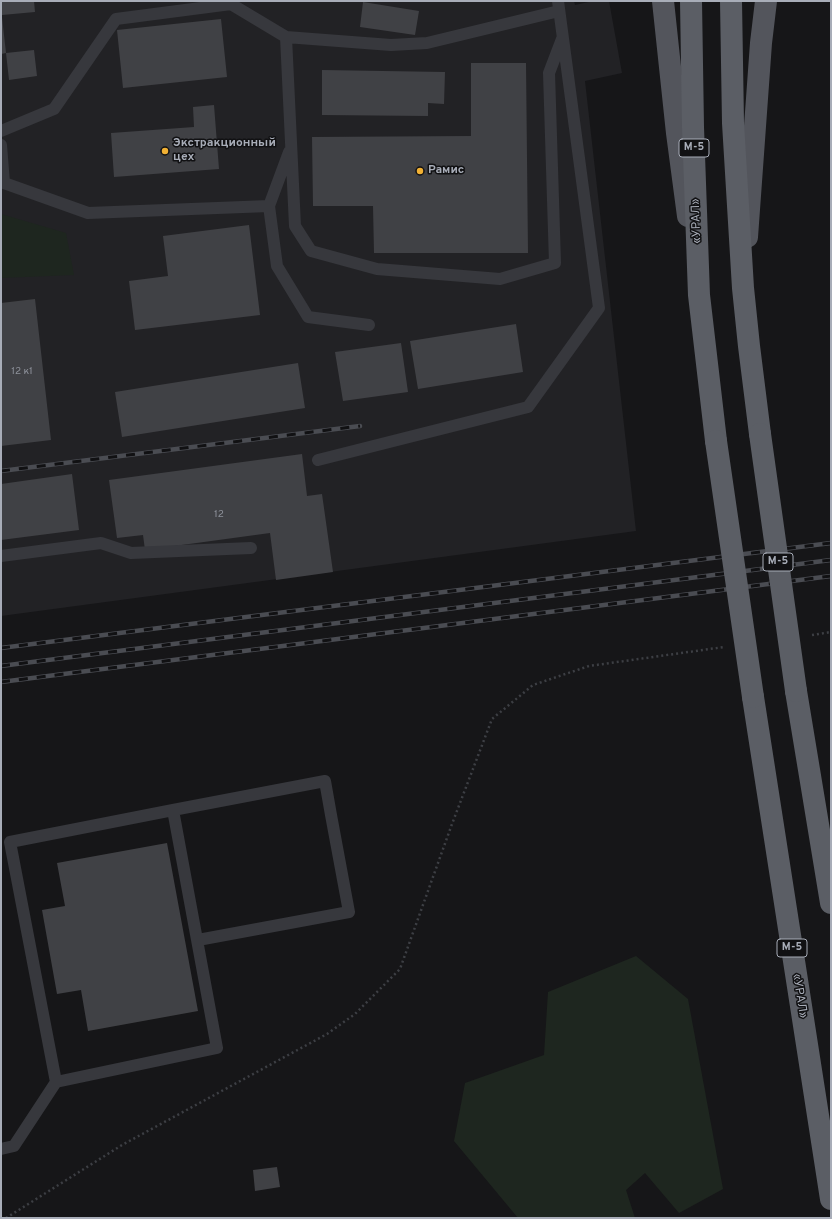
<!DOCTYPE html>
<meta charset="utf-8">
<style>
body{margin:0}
#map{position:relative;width:832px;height:1219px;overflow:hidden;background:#161618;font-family:Overpass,sans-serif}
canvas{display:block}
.frame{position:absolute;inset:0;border:2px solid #a8adb8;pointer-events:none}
</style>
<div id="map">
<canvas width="832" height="1219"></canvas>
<div class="frame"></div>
</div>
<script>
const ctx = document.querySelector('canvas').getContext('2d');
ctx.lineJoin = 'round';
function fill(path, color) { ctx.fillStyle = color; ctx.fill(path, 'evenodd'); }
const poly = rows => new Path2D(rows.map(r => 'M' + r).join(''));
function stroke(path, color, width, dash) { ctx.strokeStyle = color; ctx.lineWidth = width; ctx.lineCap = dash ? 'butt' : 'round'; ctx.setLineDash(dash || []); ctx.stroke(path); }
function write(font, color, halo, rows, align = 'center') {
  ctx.font = font + ' Overpass,sans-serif'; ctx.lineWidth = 3; ctx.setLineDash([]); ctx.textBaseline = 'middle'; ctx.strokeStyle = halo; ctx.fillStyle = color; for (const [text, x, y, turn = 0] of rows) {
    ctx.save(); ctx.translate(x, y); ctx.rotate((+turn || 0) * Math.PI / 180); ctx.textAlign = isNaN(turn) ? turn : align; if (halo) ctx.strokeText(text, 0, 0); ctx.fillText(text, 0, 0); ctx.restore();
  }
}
fill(poly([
 [1,1,574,1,575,5,593,1,609,1,622,73,585,81,636,531,1,616]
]), '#222225');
fill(poly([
 [1,214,66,233,74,275,1,278],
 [636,956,688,999,723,1189,679,1213,645,1173,626,1190,635,1218,518,1218,454,1141,465,1083,544,1055,548,992]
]), '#1e261f');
fill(poly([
 [1,1,34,1,35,12,2,15],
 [363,2,419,11,415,35,360,27],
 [1,17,2,17,6,53,1,54],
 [221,19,227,77,123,88,117,30],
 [34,50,37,76,9,80,6,53],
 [471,63,526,63,528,253,374,253,373,206,313,206,312,137,471,136],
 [322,70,445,72,444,104,428,103,428,116,322,115],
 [214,105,219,169,114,177,111,133,194,127,193,107],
 [249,225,260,315,135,330,129,281,168,276,163,236],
 [35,299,51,440,1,446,1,303],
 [516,324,523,372,418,389,410,341],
 [401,343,408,392,343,401,335,352],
 [298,363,305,408,122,437,115,392],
 [302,454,307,496,322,494,333,572,276,580,270,533,145,550,143,535,117,538,109,480],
 [72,474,79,530,1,540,1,484],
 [167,843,198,1011,88,1031,81,990,57,994,42,910,65,906,57,863],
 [277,1167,280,1187,255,1191,253,1170]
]), '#404145');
stroke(poly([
 [812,635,831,632],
 [6,1218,122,1145,327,1034,355,1014,400,969,452,824,492,719,533,685,589,666,724,647]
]), '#3d3f44', 2.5, [2, 3]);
stroke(poly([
 [559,11,427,43,391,45,286,37,295,226,311,251,377,269,500,279,555,263,549,73,562,39],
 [1,131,54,109,116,19,231,4,286,37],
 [1,145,4,183,88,213,269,206],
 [289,152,269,206,277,266,308,317,369,325],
 [318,460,528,407,599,308,558,1],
 [1,556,101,543,131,553,251,548],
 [173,810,325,781,331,815,349,912,198,940],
 [1,1149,14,1146,56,1082,10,842,173,810,217,1048,56,1082]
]), '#37383d', 12);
stroke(poly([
 [663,1,677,133,688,216],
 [747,237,761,43,766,1]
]), '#53555c', 22);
stroke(poly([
 [691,1,693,127,699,295,716,441],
 [731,1,733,123,743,288,749,346,760,434],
 [796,691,831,903],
 [753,697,831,1199]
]), '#5b5e65', 22);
const rail = poly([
 [1,471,360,426],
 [1,648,831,543],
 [1,666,831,560],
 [1,682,831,576]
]);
stroke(rail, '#4a4c52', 4.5);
stroke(rail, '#111113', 3, [9]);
stroke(poly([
 [760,434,796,691],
 [716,441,753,697]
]), '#5b5e65', 22);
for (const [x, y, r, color] of [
 [165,151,4,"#f2b134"],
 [420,171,4,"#f2b134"]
]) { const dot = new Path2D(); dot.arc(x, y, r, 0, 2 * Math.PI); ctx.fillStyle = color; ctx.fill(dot); stroke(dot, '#111113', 1.5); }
write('10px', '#8e929b', null, [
 ["12 к1",22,372],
 ["12",219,515]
]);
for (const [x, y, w] of [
 [694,148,30],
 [778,562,30],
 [792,948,30]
]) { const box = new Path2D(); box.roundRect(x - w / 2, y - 9, w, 18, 3); ctx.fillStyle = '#111113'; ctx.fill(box); stroke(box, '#a8adb8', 1); }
write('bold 11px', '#a8adb8', null, [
 ["М-5",694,148],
 ["М-5",778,562],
 ["М-5",792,948]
]);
write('bold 12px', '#a8adb8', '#111113', [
 ["Экстракционный",173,144],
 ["цех",173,158],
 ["Рамис",428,171]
], 'left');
write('12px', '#a8adb8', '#111113', [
 ["«УРАЛ»",697,221,-92],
 ["«УРАЛ»",799,996,81]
]);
</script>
